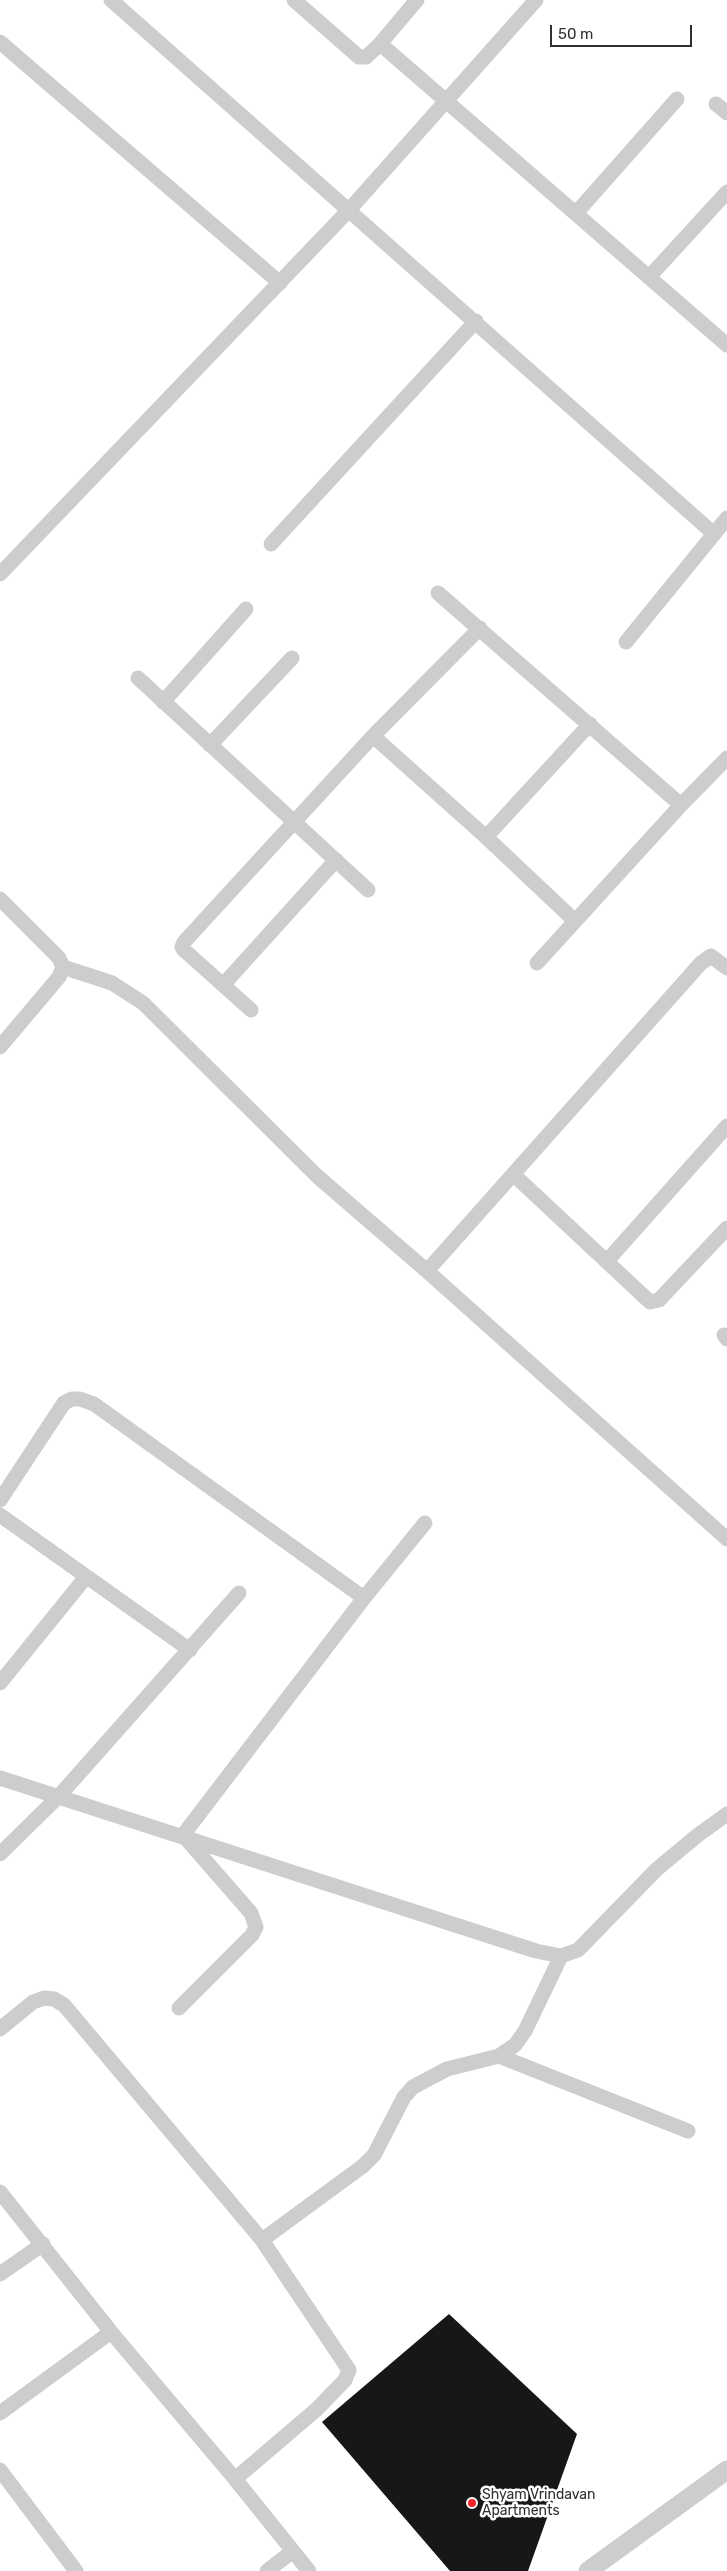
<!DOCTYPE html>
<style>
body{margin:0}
#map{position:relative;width:727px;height:2571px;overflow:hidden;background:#fff;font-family:Rubik,sans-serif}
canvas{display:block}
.scale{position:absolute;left:550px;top:25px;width:142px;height:22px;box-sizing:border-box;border:2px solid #303030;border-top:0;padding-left:6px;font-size:15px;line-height:18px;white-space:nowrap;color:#303030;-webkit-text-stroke:4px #fff;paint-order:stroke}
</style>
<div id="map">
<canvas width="727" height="2571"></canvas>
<div class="scale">50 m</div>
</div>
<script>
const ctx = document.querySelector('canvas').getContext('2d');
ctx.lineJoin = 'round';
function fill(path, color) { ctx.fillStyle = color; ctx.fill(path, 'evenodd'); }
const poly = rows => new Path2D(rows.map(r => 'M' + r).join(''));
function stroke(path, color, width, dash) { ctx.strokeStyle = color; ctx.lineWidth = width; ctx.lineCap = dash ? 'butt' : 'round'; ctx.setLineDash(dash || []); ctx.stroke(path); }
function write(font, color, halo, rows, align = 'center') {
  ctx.font = font + ' Rubik,sans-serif'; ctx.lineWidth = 5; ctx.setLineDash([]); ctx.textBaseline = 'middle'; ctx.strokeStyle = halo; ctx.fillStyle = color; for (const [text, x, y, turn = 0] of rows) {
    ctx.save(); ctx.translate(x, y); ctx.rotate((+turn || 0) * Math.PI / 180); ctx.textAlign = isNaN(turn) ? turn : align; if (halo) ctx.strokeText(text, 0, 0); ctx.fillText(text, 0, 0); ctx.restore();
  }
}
fill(poly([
 [449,2314,577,2434,528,2571,450,2571,322,2422]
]), '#171717');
stroke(poly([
 [111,0,713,533],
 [294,0,359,57,366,57,379,45,385,48,727,345],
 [0,42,280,283],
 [379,45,417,0],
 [716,104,727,113],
 [577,212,677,99],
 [650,276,727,192],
 [271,544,476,321],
 [0,574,349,210,536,0],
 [438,593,681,805],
 [626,642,727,518],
 [138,678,368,890],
 [163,702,246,609],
 [373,736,486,837,575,921],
 [210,745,292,658],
 [486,837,590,724],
 [0,899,59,958,63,967,59,977,0,1047],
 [537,963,681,805,727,758],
 [63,967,112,983,143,1003,317,1176,427,1271,727,1539],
 [223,985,336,860],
 [251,1010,184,950,182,947,184,942,373,736,480,628],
 [514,1175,650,1302,659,1300,727,1228],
 [607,1261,727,1126],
 [427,1271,701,963,711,956,727,968],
 [724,1335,727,1339],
 [0,1500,64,1403,72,1399,80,1399,94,1404,364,1598],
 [0,1515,190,1650],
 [0,1683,86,1577],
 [0,1778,536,1951,561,1956,578,1950,657,1869,698,1835,727,1814],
 [0,1854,59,1796,239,1593],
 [179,2008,252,1935,256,1927,251,1913,183,1835,364,1598,425,1523],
 [0,2029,33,2002,44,1998,54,1999,64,2005,262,2240,349,2370,345,2380,317,2409,235,2479],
 [499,2056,688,2131],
 [0,2192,111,2332,235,2479,309,2571],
 [262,2240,363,2166,374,2155,404,2097,413,2087,447,2069,499,2056,515,2045,525,2031,561,1956],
 [0,2274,43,2244],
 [0,2413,111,2332],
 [0,2470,76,2571],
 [267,2571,293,2551]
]), '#cdcdcd', 15);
stroke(poly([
 [588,2571,727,2470]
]), '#cdcdcd', 19);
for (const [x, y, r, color] of [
 [472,2503,5,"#f32727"]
]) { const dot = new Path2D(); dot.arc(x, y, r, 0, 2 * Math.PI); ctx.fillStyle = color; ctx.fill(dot); stroke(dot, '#fff', 2); }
write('14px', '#303030', '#fff', [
 ["Shyam Vrindavan",482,2495],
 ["Apartments",482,2511]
], 'left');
</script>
